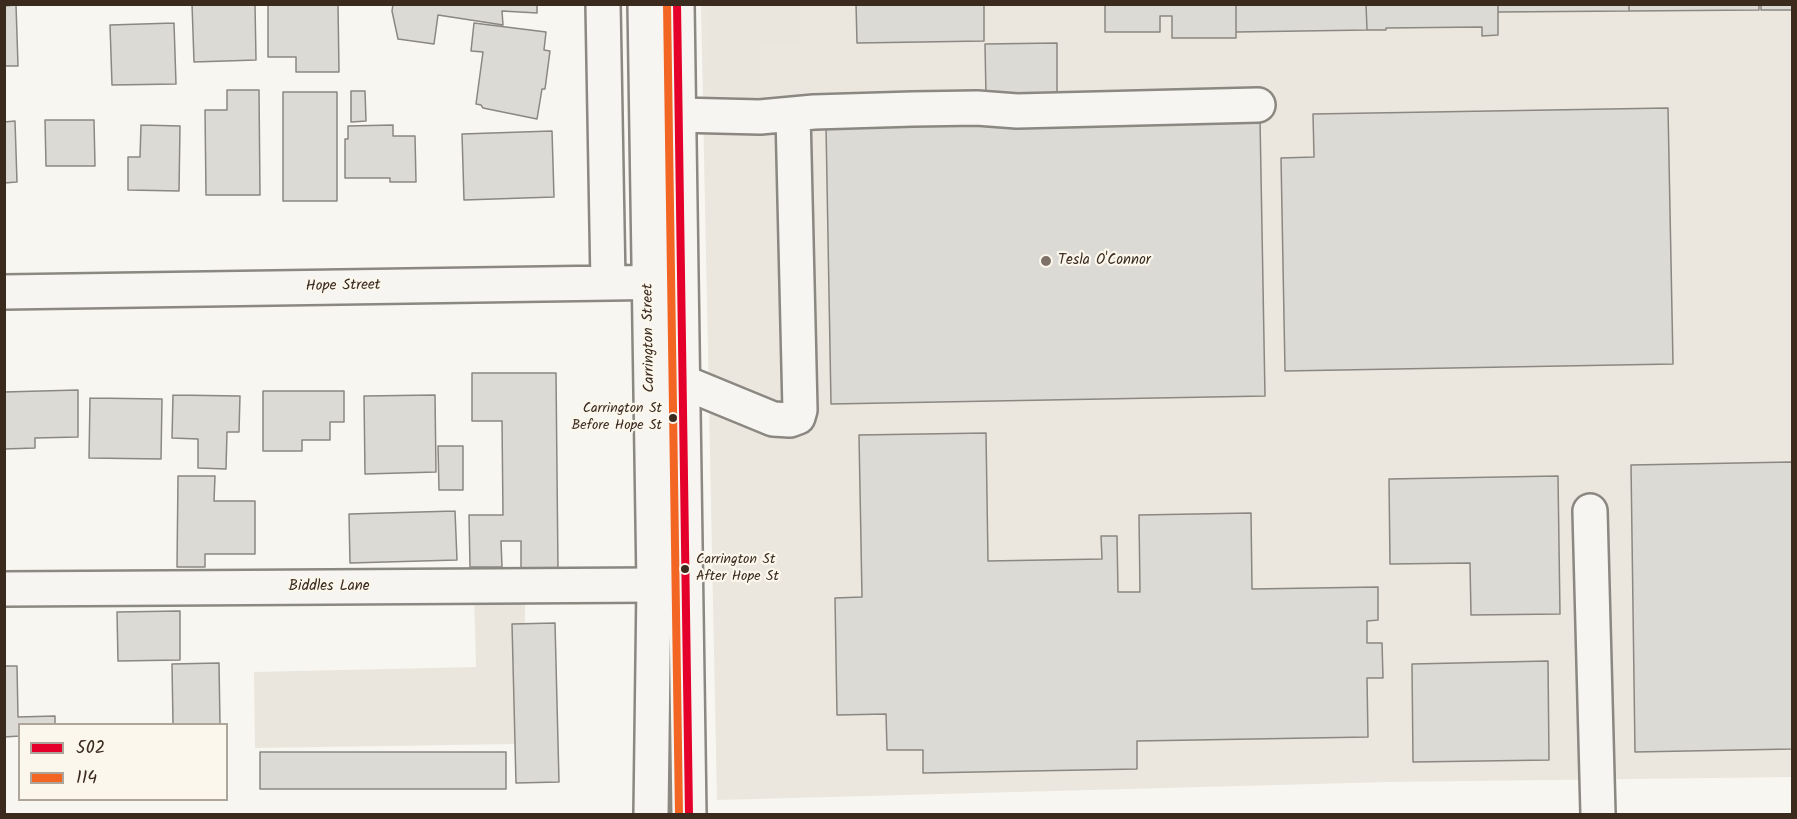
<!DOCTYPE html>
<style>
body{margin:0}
#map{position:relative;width:1797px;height:819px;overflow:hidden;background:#f8f6f0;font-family:Kalam,sans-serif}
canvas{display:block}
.frame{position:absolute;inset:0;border:6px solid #3b2a1e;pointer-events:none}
.legend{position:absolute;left:18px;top:723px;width:210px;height:78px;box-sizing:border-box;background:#fbf7ec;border:2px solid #aea59a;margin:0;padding:8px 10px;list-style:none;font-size:18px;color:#3b2a1e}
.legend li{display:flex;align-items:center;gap:12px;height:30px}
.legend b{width:30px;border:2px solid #aea59a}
</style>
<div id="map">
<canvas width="1797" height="819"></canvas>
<div class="frame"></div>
<ul class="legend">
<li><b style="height:8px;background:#e4002b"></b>502</li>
<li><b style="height:8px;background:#f26522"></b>114</li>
</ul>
</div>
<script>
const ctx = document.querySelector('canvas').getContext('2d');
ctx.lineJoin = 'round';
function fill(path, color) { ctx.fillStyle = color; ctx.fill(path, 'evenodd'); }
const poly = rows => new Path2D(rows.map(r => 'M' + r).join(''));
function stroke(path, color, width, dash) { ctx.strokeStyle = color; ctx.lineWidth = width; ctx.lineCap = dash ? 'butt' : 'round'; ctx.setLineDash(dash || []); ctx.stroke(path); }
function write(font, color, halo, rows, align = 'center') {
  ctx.font = font + ' Kalam,sans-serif'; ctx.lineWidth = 4.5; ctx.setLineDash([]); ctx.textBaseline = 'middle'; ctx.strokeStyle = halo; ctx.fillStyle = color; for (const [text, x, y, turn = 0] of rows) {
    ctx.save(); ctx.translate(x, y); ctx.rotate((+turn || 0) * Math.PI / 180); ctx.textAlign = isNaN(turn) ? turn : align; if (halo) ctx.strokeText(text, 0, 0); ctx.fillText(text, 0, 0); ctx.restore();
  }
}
fill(poly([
 [701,5,1792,5,1792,777,1388,782,717,800]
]), '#ebe6de');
fill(poly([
 [709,5,799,5,798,44,759,46,760,98,715,98,711,88],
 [525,593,525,624,515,744,255,748,254,672,476,667,474,594]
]), '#eae6dd');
const building = poly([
 [192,4,255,4,256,60,194,62,192,4],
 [268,4,338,4,339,72,296,72,296,57,268,57,268,4],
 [393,4,537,4,537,13,502,11,503,25,438,15,434,44,398,39,392,11,393,4],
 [856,4,984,4,984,41,857,43,856,4],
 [1105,4,1236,4,1236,38,1172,38,1172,16,1160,16,1160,32,1105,32,1105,4],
 [1236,4,1366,4,1367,30,1236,32,1236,4],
 [1366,4,1498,4,1498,35,1482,36,1482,27,1386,28,1386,30,1367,30,1366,4],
 [1498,4,1629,4,1629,11,1498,12,1498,4],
 [1629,4,1759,4,1759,10,1629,11,1629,4],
 [1761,4,1792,4,1792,10,1761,10,1761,4],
 [16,5,18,66,4,66,4,6,16,5],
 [174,23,176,84,112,85,110,25,174,23],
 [474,23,546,32,544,50,550,51,545,89,542,89,537,119,483,108,481,105,476,104,483,52,471,51,474,23],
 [1057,43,1057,95,986,96,985,44,1057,43],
 [227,90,259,90,260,195,206,195,205,110,227,110,227,90],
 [351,91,365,91,366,121,351,122,351,91],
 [283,92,337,92,337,201,283,201,283,92],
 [1668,108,1673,364,1285,371,1281,158,1314,157,1313,114,1668,108],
 [1260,119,1265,396,831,404,826,126,1260,119],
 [45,120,94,120,95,166,46,166,45,120],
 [15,121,17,182,4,183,4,122,15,121],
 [141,125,180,126,179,191,128,190,128,157,140,157,141,125],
 [393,125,393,136,415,136,416,182,390,182,390,178,345,178,345,139,348,139,348,126,393,125],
 [552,131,554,197,464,200,462,134,552,131],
 [472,373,556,373,558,570,521,570,521,541,501,541,502,567,470,567,469,515,503,515,502,421,472,421,472,373],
 [78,390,78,437,35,438,35,448,4,449,4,392,78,390],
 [263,391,344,391,344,422,330,422,330,440,302,440,302,451,263,451,263,391],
 [173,395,240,396,239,432,227,432,226,469,198,468,198,439,172,438,173,395],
 [435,395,436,472,365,474,364,396,435,395],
 [90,398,162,399,161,459,89,458,90,398],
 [986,433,988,561,1102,559,1101,536,1117,536,1118,592,1140,592,1139,515,1251,513,1252,589,1378,587,1378,620,1367,621,1367,643,1382,643,1383,678,1367,678,1368,737,1137,741,1137,769,923,773,923,750,887,750,886,714,837,715,835,598,862,597,859,435,986,433],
 [438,446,463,446,463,490,439,490,438,446],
 [1792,462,1792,749,1635,752,1631,465,1792,462],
 [178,476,215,476,214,501,255,501,255,554,205,554,205,567,177,567,178,476],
 [1558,476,1560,614,1471,615,1470,563,1390,564,1389,479,1558,476],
 [455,511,457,560,350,563,349,514,455,511],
 [180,611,180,660,118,661,117,612,180,611],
 [555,623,559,782,516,783,512,624,555,623],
 [1548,661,1549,760,1413,762,1412,664,1548,661],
 [219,663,220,724,173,724,172,664,219,663],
 [4,666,17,666,18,717,55,716,55,724,20,724,20,736,4,737,4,666],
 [260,752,506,752,506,789,260,789,260,752]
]);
fill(building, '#dcdad5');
stroke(building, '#8b8781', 1.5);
const minor = poly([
 [603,4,608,283],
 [678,115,760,117,814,112,913,109,977,108,1017,111,1258,105],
 [4,292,678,282],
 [683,382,773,419,790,420,798,417,800,410,793,114],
 [1590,511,1598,814],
 [4,589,654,585]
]);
const major = poly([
 [645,4,654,585,651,814],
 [677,4,689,814]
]);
stroke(minor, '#8b8781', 38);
stroke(major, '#8b8781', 38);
stroke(minor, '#f6f5f1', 33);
stroke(major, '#f6f5f1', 33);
stroke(poly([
 [677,4,689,814]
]), '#e4002b', 8);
stroke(poly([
 [667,4,679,814]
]), '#f26522', 8);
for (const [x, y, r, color] of [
 [1046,261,6,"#7d7168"],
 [673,418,5,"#3b2a1e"],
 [685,569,5,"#3b2a1e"]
]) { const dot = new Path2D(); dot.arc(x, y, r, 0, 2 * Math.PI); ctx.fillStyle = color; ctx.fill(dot); stroke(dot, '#fbf7ec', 2); }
write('14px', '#3b2a1e', '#fbf7ec', [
 ["Carrington St",662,410],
 ["Before Hope St",662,427],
 ["Carrington St",696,561,"left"],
 ["After Hope St",696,578,"left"]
], 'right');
write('15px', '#3b2a1e', '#fbf7ec', [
 ["Tesla O'Connor",1058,261]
], 'left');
write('15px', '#3b2a1e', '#fbf7ec', [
 ["Hope Street",343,287,-1],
 ["Carrington Street",650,338,-91],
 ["Biddles Lane",329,587]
]);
</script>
